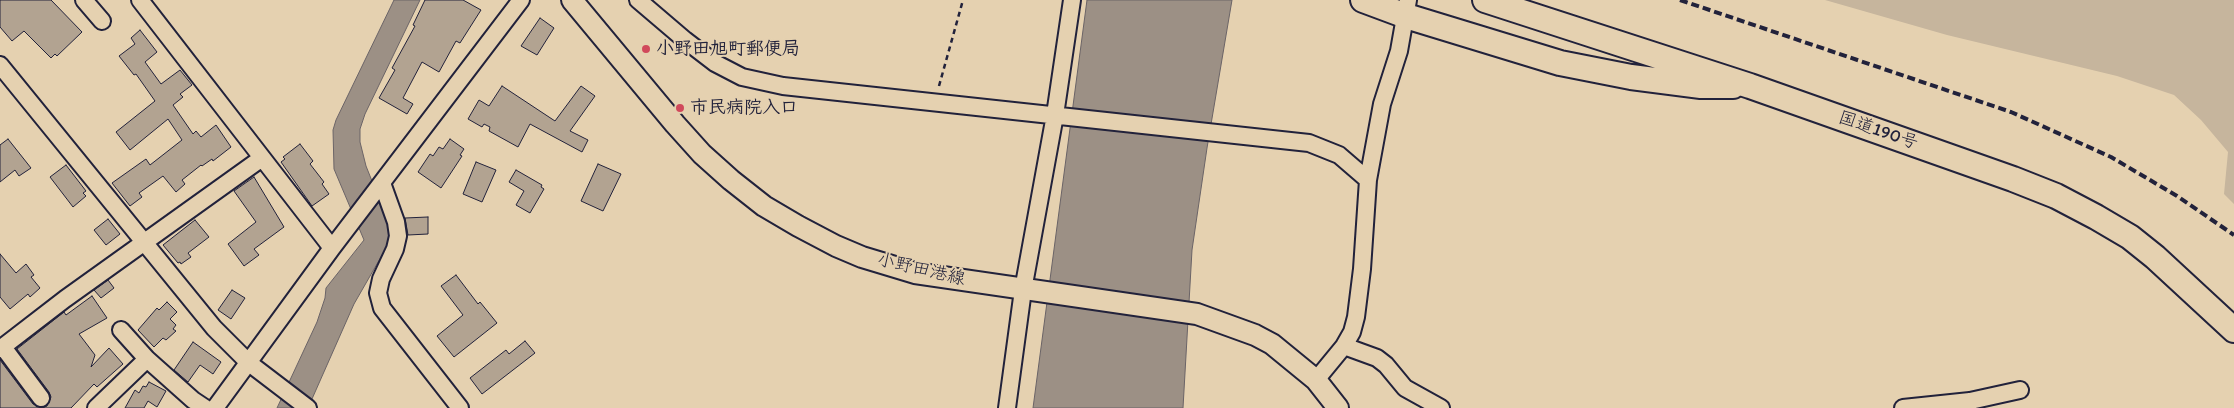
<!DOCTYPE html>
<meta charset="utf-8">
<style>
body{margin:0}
canvas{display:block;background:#e5d1b0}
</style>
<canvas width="2234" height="408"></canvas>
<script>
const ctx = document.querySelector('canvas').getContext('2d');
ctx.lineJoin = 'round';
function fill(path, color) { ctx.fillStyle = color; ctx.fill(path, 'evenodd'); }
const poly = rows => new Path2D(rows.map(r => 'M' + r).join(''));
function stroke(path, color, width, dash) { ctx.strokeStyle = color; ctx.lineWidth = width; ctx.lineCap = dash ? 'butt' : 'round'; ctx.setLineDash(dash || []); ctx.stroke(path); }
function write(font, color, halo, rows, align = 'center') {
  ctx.font = font + ' Itim,"Klee One",sans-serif'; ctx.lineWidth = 4; ctx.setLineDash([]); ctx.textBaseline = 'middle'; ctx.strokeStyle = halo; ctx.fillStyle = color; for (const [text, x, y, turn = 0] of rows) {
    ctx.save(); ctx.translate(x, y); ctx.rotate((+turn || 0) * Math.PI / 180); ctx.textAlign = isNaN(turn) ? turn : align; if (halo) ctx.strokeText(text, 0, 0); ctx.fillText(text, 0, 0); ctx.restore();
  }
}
fill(poly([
 [1825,0,2234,0,2234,204,2224,194,2228,152,2201,120,2174,95,2117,76,1947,35]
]), '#c6b59d');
const water = poly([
 [394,0,420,0,365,114,360,129,360,142,366,166,388,221,389,243,354,304,308,408,277,408,317,322,325,298,326,288,364,240,334,169,333,130,336,120,394,0],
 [1087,0,1232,0,1207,148,1192,250,1183,408,1033,408,1087,0]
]);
fill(water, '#9c9085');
stroke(water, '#6b6467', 1);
const building = poly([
 [0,0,51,0,82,32,57,56,55,54,51,58,24,31,12,41,0,27,0,0],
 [425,0,463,0,481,10,460,43,456,41,439,72,422,62,403,98,413,104,407,114,379,98,395,70,392,68,415,26,413,25,425,0],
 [540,18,554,28,537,55,521,46,540,18],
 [140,30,157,52,145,62,161,84,180,70,192,85,180,94,183,97,173,105,193,134,196,131,201,137,216,125,231,147,213,161,212,159,202,166,201,165,182,180,185,184,176,192,163,176,139,193,142,197,130,206,112,183,146,159,150,165,182,140,168,119,130,150,116,132,155,101,136,74,134,75,119,56,135,44,131,38,140,30],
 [502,86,555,121,581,86,595,96,570,131,588,140,582,152,530,124,518,147,489,131,490,127,484,124,482,127,468,119,479,100,489,106,502,86],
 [8,139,31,168,19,176,15,170,0,182,0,145,8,139],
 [450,139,464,149,460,155,462,156,441,188,418,172,430,154,433,156,439,147,443,149,450,139],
 [300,144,313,161,310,164,324,182,322,184,329,194,312,206,281,162,285,159,283,157,300,144],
 [476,162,496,170,482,202,463,194,476,162],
 [598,164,621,174,603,211,581,201,598,164],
 [66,165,86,191,83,193,86,196,73,207,50,177,66,165],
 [516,170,542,185,541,187,544,189,530,213,516,205,524,191,509,182,516,170],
 [254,177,284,227,254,249,259,255,244,266,228,244,256,222,234,191,254,177],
 [428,217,428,234,408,235,405,218,428,217],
 [108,219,120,234,106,245,94,230,108,219],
 [195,220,209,237,188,253,191,257,181,264,180,262,178,263,163,245,195,220],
 [0,254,16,273,26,264,34,275,31,277,40,288,30,297,28,294,10,309,0,297,0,254],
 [456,275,478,304,480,302,497,323,454,357,437,336,463,315,441,286,456,275],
 [108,280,114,288,101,298,94,290,108,280],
 [232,290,245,298,231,319,218,310,232,290],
 [92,296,107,318,79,334,95,355,91,367,109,348,123,364,97,387,94,384,71,408,0,408,0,360,33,404,42,408,47,406,51,397,49,392,17,349,64,312,66,315,92,296],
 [167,302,177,312,170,319,176,325,173,329,176,331,166,340,163,338,154,347,138,330,157,308,159,310,167,302],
 [525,341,535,353,482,394,470,378,506,350,509,354,525,341],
 [193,342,221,362,213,374,200,365,188,382,174,370,193,342],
 [149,382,166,391,157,407,148,401,144,408,125,408,135,390,139,393,143,386,146,387,149,382]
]);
fill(building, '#b2a391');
stroke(building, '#22223b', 1);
const minor = poly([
 [84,0,102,21],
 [140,0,332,248],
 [638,0,685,40,715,63,742,77,783,86,1309,143,1339,155,1368,180],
 [0,65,214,328,249,363,308,408],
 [382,183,396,222,398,236,395,249,381,279,378,293,382,308,460,408],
 [121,330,147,359,193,400,205,408],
 [1344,346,1377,358,1386,365,1405,388,1441,408],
 [3,347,41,398],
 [0,349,65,299,262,158],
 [1316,380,1344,346,1352,332,1356,317,1362,269,1368,180,1382,104,1399,51,1408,0],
 [96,408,147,359],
 [215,408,332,248,521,0],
 [1007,408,1023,290,1055,115,1072,0],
 [1903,408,1970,401,2020,390]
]);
const major = poly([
 [572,0,675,124,702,154,731,180,764,206,798,226,836,246,862,257,915,273,1197,314,1255,335,1272,344,1316,380,1338,408]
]);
const highway = poly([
 [1363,0,1406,16,1560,63,1631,77,1701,86,1733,86],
 [1485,0,1750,86,2013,179,2056,196,2096,217,2130,237,2155,257,2234,330]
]);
stroke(minor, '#22223b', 20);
stroke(major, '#22223b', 24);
stroke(highway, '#22223b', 28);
stroke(poly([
 [939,86,963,0]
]), '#22223b', 2.5, [5, 4]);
stroke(minor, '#e5d1b0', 16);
stroke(major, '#e5d1b0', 20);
stroke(highway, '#e5d1b0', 24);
stroke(poly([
 [1680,0,2011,112,2111,157,2177,196,2234,235]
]), '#22223b', 4, [8, 4]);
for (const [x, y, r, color] of [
 [646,49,5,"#d1495b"],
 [680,108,5,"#d1495b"]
]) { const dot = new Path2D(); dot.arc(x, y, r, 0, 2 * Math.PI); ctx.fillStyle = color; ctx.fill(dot); stroke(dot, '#e5d1b0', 2); }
write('bold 18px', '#22223b', '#e5d1b0', [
 ["小野田旭町郵便局",656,49],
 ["市民病院入口",690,108]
], 'left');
write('18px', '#22223b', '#e5d1b0', [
 ["国道190号",1878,131,19],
 ["小野田港線",921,270,13]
]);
</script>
